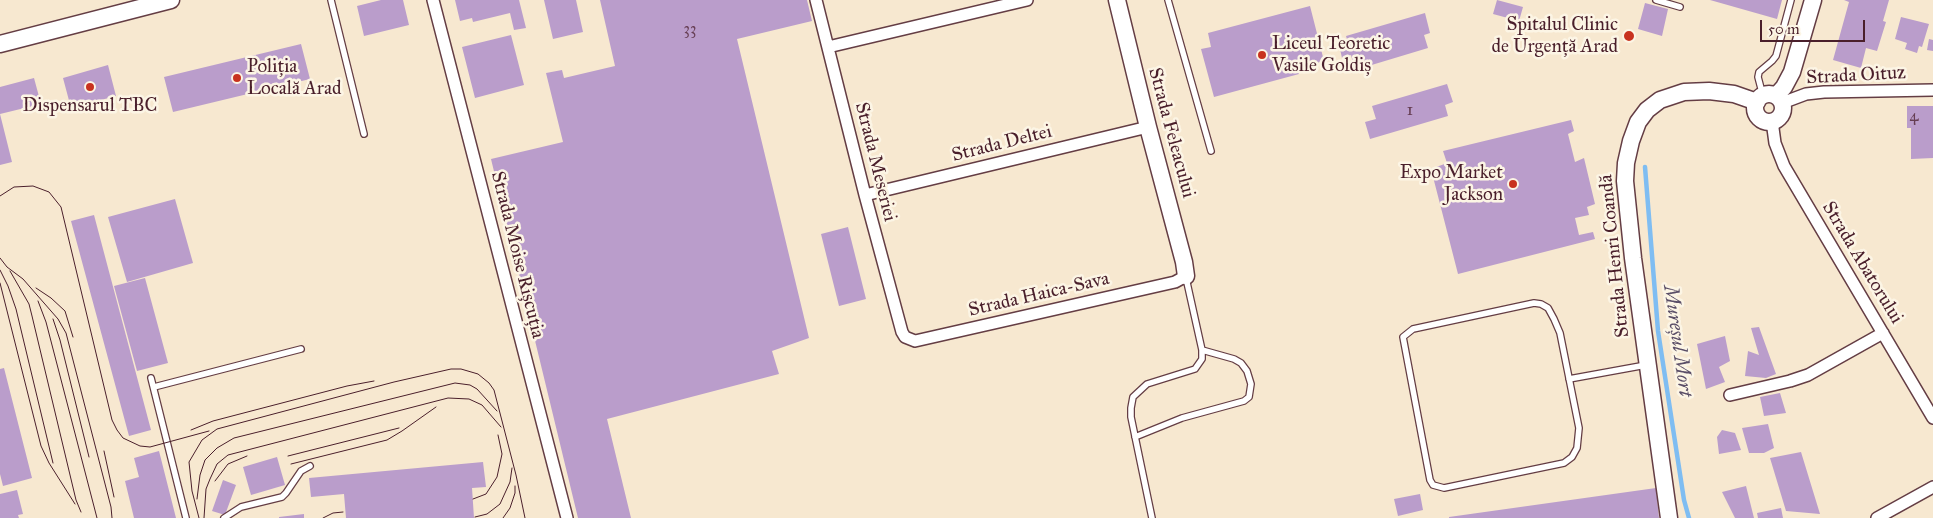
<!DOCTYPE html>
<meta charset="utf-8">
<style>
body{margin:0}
#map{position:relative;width:1933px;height:518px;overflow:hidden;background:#f7e8d0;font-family:"IM FELL Great Primer",serif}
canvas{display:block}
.scale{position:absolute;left:1760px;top:20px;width:105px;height:22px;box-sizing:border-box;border:2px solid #4a1f2b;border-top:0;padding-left:6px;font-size:15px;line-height:18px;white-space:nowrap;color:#4a1f2b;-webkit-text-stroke:4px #fcf5e5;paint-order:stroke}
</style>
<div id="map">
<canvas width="1933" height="518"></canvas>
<div class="scale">50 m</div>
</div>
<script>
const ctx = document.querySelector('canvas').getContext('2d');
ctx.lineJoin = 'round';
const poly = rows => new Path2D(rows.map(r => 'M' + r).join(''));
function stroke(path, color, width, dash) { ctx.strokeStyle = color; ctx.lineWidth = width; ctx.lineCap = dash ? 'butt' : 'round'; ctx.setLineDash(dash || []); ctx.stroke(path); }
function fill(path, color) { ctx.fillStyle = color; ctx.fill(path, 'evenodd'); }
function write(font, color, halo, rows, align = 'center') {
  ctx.font = font + ' "IM FELL Great Primer",serif'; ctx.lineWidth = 5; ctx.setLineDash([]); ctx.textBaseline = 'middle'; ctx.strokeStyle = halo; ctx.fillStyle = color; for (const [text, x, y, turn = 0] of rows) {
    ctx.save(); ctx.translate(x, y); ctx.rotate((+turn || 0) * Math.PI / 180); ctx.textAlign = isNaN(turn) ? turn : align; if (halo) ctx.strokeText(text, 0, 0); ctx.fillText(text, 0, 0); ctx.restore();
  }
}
stroke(poly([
 [1645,167,1658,331,1684,500,1689,518]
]), '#7fbdf2', 4.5);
fill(poly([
 [381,0,403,0,409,25,364,36,357,6],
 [455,0,519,0,526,28,514,30,510,13,473,22,472,18,460,21],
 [544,0,576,0,583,32,553,39],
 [600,0,807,0,812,21,737,39,809,338,772,351,779,374,607,419,631,518,578,518,491,159,563,142,546,73,562,70,564,78,615,66],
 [1497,0,1523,7,1519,21,1493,14],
 [1710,0,1782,0,1777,19],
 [1844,0,1889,0,1883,21,1886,22,1877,51,1866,48,1861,68,1833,60,1849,2],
 [1645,3,1668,9,1662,36,1638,29],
 [1310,6,1324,61,1297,68,1299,74,1214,97,1201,49,1211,47,1208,33],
 [1425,13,1430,33,1424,35,1428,48,1355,70,1351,55,1342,58,1340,49,1349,46,1346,36],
 [1901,17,1929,24,1922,47,1919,46,1917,53,1905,49,1907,43,1895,39],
 [511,35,524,85,475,98,462,47],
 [1929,39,1933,40,1933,51,1927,50],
 [301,44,310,79,173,112,164,77],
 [108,65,116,96,71,108,63,78],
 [34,78,41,104,0,114,0,87],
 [1447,84,1453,102,1445,105,1448,116,1370,139,1365,122,1376,119,1372,106],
 [1907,106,1933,106,1933,158,1911,159,1911,128,1907,128],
 [0,114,12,162,0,165],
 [1571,120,1574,131,1568,134,1575,162,1584,158,1595,204,1587,207,1589,215,1575,218,1579,235,1593,232,1595,239,1458,274,1431,169,1447,163,1443,151],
 [175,199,193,263,127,282,108,217],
 [94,215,151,430,129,436,71,221],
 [848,227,866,299,839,306,821,234],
 [145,278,168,363,137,371,114,286],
 [1759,327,1776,374,1766,378,1745,376,1748,351,1759,355,1751,328],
 [1725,336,1730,361,1719,367,1725,382,1706,389,1697,344],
 [4,368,32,478,3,486,0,474,0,369],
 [1780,393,1786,413,1764,416,1760,397],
 [1768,424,1774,448,1764,453,1749,453,1742,428],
 [1722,430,1735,433,1741,450,1719,454,1717,437],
 [159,451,176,518,134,518,125,481,139,477,134,458],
 [1801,452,1820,514,1786,511,1770,458],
 [277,457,285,485,251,495,243,467],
 [483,462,486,487,472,488,474,518,346,518,344,494,311,497,309,478],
 [223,480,236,485,225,515,212,511],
 [1746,486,1754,518,1735,518,1722,492],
 [1656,488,1659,518,1449,518,1449,517],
 [17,490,23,514,18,515,19,518,0,518,0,494],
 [1420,494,1423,510,1398,516,1394,499],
 [1781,508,1783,518,1758,518,1757,513],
 [304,514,304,518,279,518,279,517]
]), '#ba9dcb');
const lane = poly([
 [331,0,364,134],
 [1168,0,1211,151],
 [1656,0,1680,7],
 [1763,96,1758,77,1759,72,1772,61,1776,56,1791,0],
 [1534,303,1541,304,1548,308,1554,319,1560,333,1579,428,1577,448,1572,457,1564,463,1444,488,1433,485,1430,480,1403,337,1413,329,1534,303],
 [151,378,186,518],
 [1569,379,1646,365],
 [154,387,301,349],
 [1135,437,1182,418,1244,401,1249,397,1251,384,1247,371,1241,363,1234,359,1202,350],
 [224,518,241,507,282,497,286,493,301,471,310,466],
 [1152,518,1131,417,1131,408,1133,397,1147,384,1195,369,1202,359,1202,350,1186,278]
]);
const street = poly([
 [433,0,567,518],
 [816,0,865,195,902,332,905,337,915,341,1175,282,1186,276],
 [828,47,1027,0],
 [1782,103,1806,94,1824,92,1933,90],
 [1772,121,1775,143,1784,166,1933,418],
 [865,195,1148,127],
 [1730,395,1790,381,1808,375,1883,333],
 [1877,518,1933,487]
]);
const secondary = poly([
 [1117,0,1148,127,1184,262,1186,276],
 [0,44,171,0],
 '1755 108a14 14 0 1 1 28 0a14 14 0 1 1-28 0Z',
 [1776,96,1784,87,1792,72,1813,0],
 [1669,518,1633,258,1625,181,1626,163,1631,141,1638,122,1647,110,1660,100,1684,92,1709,91,1734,94,1757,102]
]);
stroke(lane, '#643d44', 8);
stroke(street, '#643d44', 14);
stroke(secondary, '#643d44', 19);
stroke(lane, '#fff', 5.5);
stroke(street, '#fff', 11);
stroke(secondary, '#fff', 16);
stroke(poly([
 [0,196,14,187,33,186,49,192,61,207,112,420,117,430,123,438,140,446,150,447,209,431],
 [0,258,7,267,23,279,58,319,66,333,111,507,112,518],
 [0,270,8,286,16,309,53,463],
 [10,271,29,304,32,316,76,500,81,512],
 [0,283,41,446,49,463,75,504],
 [36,288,51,298,65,311,73,337],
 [38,301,46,322,97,518],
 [53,319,60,340,89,457],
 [191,430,213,421,347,386,374,381],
 [104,451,114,497],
 [288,456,399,428],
 [291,464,387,440,402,431,436,407],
 [215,481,228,464,247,456],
 [197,499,200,475,205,460,217,448,234,438,455,383,470,385,477,389,497,411],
 [473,499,486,494,497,477,502,454,498,435],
 [475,517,487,514,500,504,510,482,512,468],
 [199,518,192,491,189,462,202,440,217,429,394,382,451,369,461,369,478,374,489,383,494,390,516,475,525,518],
 [204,518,206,489,210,479,217,464,228,455,448,398,469,399,482,405,501,427],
 [323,518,333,513,343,512],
 [503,518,510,508,515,493,515,486]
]), '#4a1f2b', 1);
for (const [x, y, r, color] of [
 [1629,36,6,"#c8321e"],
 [1262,55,5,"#c8321e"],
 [237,78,5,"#c8321e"],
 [90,87,5,"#c8321e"],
 [1513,184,5,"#c8321e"]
]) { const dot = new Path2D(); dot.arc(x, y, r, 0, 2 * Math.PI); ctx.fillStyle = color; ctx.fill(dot); stroke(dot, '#fcf5e5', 2); }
write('16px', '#663e53', null, [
 ["33",690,30],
 ["1",1410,111],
 ["4",1914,117]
]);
write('19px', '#4a1f2b', '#fcf5e5', [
 ["Spitalul Clinic",1618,25],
 ["de Urgență Arad",1618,47],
 ["Liceul Teoretic",1272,44,"left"],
 ["Vasile Goldiș",1272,66,"left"],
 ["Poliția",247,67,"left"],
 ["Locală Arad",247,89,"left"],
 ["Dispensarul TBC",90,106,"center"],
 ["Expo Market",1503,173],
 ["Jackson",1503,195]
], 'right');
write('19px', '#4a1f2b', '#fcf5e5', [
 ["Strada Oituz",1856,76,-3],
 ["Strada Feleacului",1171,133,75],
 ["Strada Deltei",1002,144,-14],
 ["Strada Meseriei",875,162,76],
 ["Strada Moise Rișcuția",517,255,76],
 ["Strada Henri Coandă",1615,256,-96],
 ["Strada Abatorului",1862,263,59],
 ["Strada Haica-Sava",1039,295,-13]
]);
write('italic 20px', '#5a4e67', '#fcf5e5', [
 ["Mureșul Mort",1677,341,82]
]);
</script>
